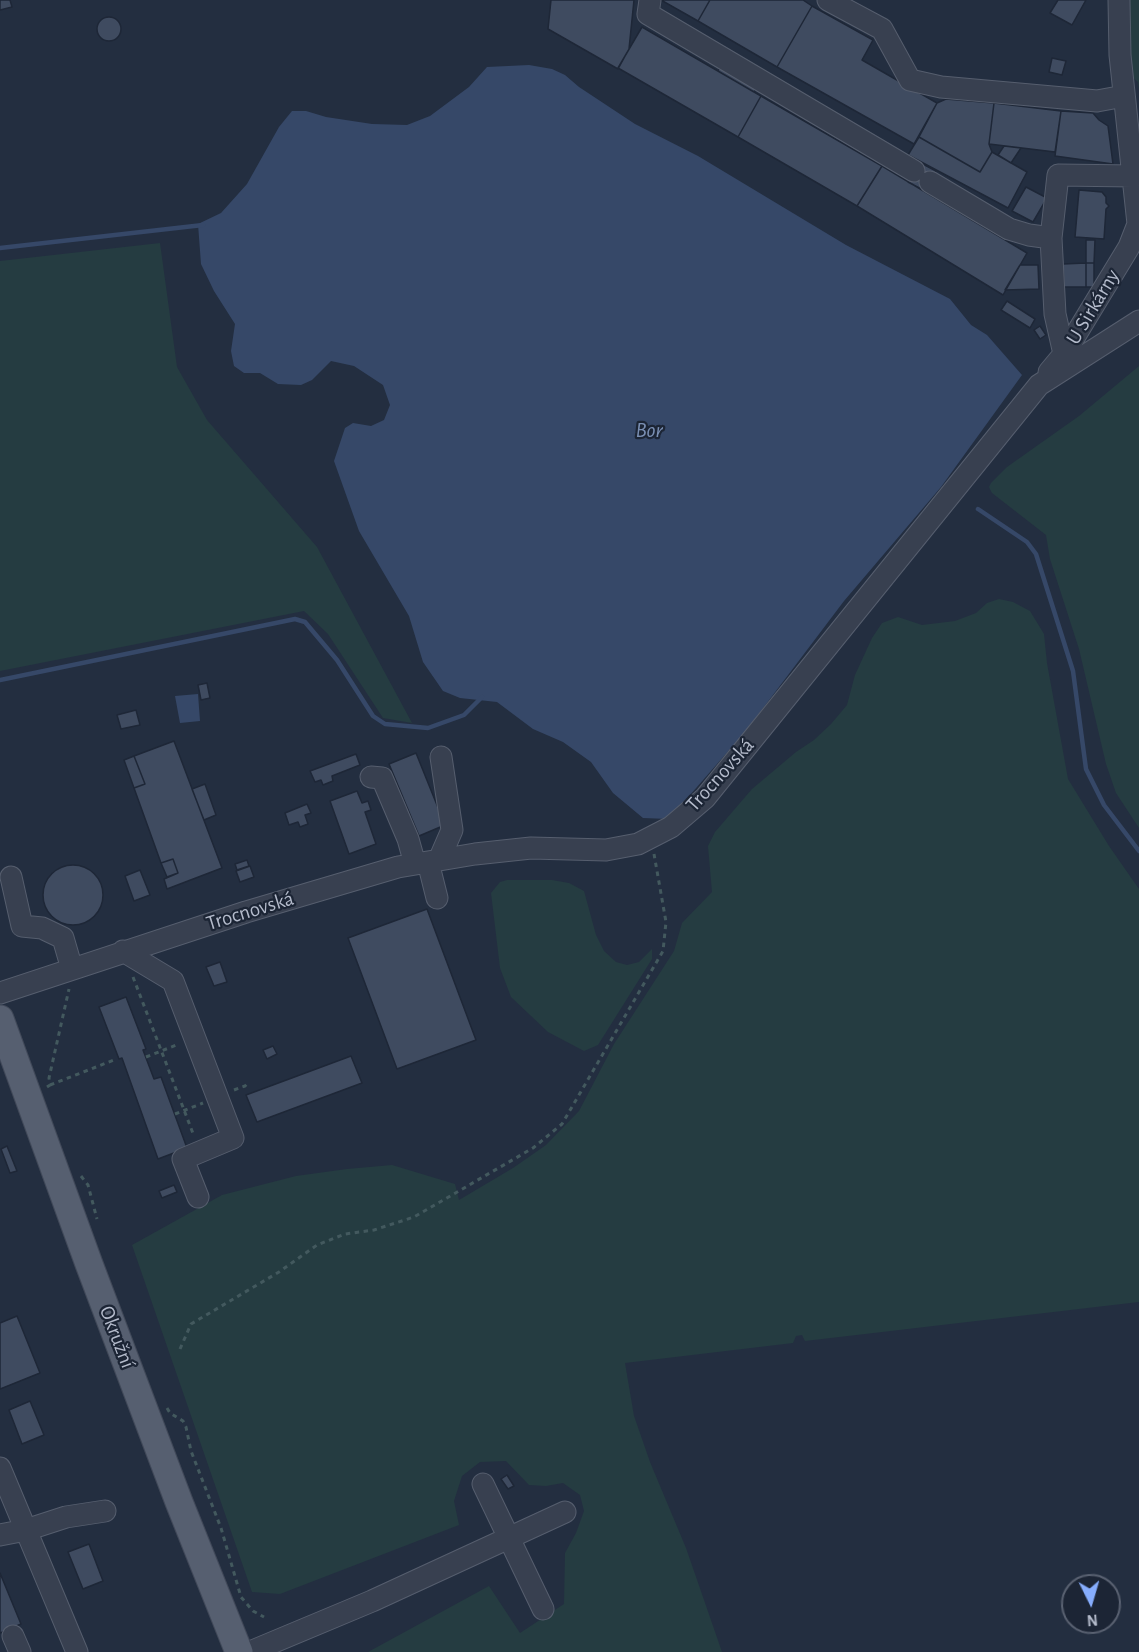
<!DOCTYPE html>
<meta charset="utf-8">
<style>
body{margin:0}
#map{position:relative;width:1139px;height:1652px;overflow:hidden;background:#232e40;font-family:"Alegreya Sans",sans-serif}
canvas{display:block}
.north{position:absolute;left:1061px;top:1574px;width:60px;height:60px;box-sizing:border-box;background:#1c2535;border:2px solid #596171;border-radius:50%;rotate:175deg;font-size:16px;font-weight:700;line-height:24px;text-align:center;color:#b4bbcb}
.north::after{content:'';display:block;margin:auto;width:21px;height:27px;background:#86adfd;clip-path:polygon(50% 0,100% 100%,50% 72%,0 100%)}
</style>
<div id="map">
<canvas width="1139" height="1652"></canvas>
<div class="north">N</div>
</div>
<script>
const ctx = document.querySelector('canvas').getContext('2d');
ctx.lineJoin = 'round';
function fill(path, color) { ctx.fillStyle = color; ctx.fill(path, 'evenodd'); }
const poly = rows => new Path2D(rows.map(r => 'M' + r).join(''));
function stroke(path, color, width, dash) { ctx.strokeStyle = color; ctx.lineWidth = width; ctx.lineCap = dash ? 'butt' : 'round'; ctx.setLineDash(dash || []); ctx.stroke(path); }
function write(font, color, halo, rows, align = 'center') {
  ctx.font = font + ' "Alegreya Sans",sans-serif'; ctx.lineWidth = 4.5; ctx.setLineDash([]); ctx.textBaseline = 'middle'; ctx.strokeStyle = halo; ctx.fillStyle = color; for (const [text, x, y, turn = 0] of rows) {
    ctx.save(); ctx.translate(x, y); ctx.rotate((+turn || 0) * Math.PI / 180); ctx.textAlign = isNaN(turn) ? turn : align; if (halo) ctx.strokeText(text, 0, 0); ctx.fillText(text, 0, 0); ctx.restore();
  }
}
fill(poly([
 [1128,0,1139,0,1139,89,1138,82,1130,75],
 [160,243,177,367,207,420,317,547,412,723,383,718,328,634,304,611,0,671,0,261],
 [1139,366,1139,828,1116,793,1106,764,1079,649,1050,559,1046,535,992,493,989,487,991,483,1007,467,1079,416],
 [999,599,1013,602,1030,611,1044,634,1047,663,1068,779,1109,846,1139,889,1139,1302,805,1341,802,1335,796,1336,793,1343,625,1363,634,1416,650,1462,686,1548,722,1652,368,1652,489,1586,520,1633,564,1604,565,1553,576,1533,584,1511,580,1495,563,1483,546,1486,529,1485,506,1461,480,1462,462,1476,454,1501,459,1525,280,1594,252,1592,132,1245,222,1195,296,1176,347,1169,392,1165,455,1184,459,1200,513,1168,546,1145,579,1111,614,1044,674,951,682,923,712,892,708,846,715,832,752,789,796,752,814,740,831,724,847,705,855,675,872,638,882,623,898,617,922,625,955,621,976,613,987,603],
 [507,880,552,880,569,883,584,891,596,935,604,951,616,962,627,965,639,962,652,949,652,959,598,1045,584,1051,548,1032,511,997,500,968,491,893,500,882]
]), '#253c41');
fill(poly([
 [529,65,552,69,565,75,579,87,635,124,698,156,846,245,950,299,971,325,987,335,1022,375,941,487,844,601,745,732,669,819,643,818,613,793,591,762,563,742,533,729,497,702,460,698,443,691,423,662,409,616,359,531,334,461,345,428,353,423,371,426,384,420,390,405,383,385,354,366,331,361,312,380,301,385,278,384,260,373,244,373,234,366,231,351,235,324,214,291,201,264,198,224,221,213,247,184,279,127,292,111,306,111,326,117,372,124,407,125,430,116,469,87,487,67],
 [198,694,200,721,180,723,175,696]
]), '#364868');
stroke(poly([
 [0,248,203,225],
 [978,509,1027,542,1036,554,1073,671,1086,769,1104,805,1139,851],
 [0,680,295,619,305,622,337,660,373,716,385,724,428,728,464,715,482,697]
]), '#364868', 4.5);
const building = poly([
 [0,0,10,0,12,7,0,10,0,0],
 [551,0,634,0,629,49,618,69,548,29,551,0],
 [661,0,710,0,698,21,661,0],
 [710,0,803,0,812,6,777,67,698,21,710,0],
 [1058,0,1086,0,1072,25,1050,13,1058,0],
 [812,6,873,40,862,60,937,103,914,144,777,67,812,6],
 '97 29a12 12 0 1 1 24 0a12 12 0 1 1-24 0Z',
 [642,27,761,96,738,137,618,68,642,27],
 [1052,58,1066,61,1062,75,1049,72,1052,58],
 [722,63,759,84,754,92,718,71,722,63],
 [761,96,882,166,857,206,738,137,761,96],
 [946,99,994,103,989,144,992,152,980,172,919,137,937,103,946,99],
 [994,103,1061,111,1055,152,989,144,994,103],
 [1061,111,1093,113,1099,120,1108,126,1113,164,1055,156,1061,111],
 [919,137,980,172,992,152,1027,172,1008,208,908,155,919,137],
 [1004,146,1021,148,1011,163,998,155,1004,146],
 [919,162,936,171,925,191,908,182,919,162],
 [882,166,1027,253,1003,295,857,206,882,166],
 [1026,187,1047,198,1033,222,1012,211,1026,187],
 [1079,190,1102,192,1106,197,1106,203,1109,206,1106,209,1104,239,1075,237,1079,190],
 [1086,240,1095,240,1094,263,1086,263,1086,240],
 [1086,263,1094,263,1094,287,1086,287,1086,263],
 [1086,263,1086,287,1064,287,1063,264,1086,263],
 [1020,265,1038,265,1039,289,1005,290,1020,265],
 [1007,301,1035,319,1030,328,1001,310,1007,301],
 [1040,326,1046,335,1040,339,1034,330,1040,326],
 [207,683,210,698,201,700,198,685,207,683],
 [136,710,140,725,121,729,117,715,136,710],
 [174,741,222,868,167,889,164,879,178,873,173,859,161,863,134,788,145,784,134,756,174,741],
 [416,753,445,825,419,836,389,764,416,753],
 [356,754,360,765,332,776,333,781,323,785,321,780,315,782,310,771,356,754],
 [134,756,145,784,134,788,124,760,134,756],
 [205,784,216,815,204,820,192,789,205,784],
 [357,791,362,803,368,801,371,810,365,812,376,844,349,854,330,801,357,791],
 [307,804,311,813,305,815,308,824,300,827,298,822,289,825,285,813,307,804],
 [173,859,178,873,167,877,161,863,173,859],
 [247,860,249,866,237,870,235,864,247,860],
 '43 895a30 30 0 1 1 60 0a30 30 0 1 1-60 0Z',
 [250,866,254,877,240,882,236,871,250,866],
 [140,870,150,895,134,901,125,876,140,870],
 [427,909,476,1040,397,1069,348,938,427,909],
 [220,962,227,982,214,986,206,967,220,962],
 [126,997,146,1049,143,1050,154,1079,161,1077,187,1148,158,1159,122,1058,119,1059,99,1007,126,997],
 [273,1046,277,1054,267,1059,263,1050,273,1046],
 [351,1056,362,1083,257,1122,246,1095,351,1056],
 [7,1146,17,1171,10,1173,1,1149,7,1146],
 [174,1185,177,1192,162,1198,159,1191,174,1185],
 [17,1316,40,1373,0,1389,0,1323,17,1316],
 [30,1401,44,1435,22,1444,9,1410,30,1401],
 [507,1475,514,1486,508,1489,501,1479,507,1475],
 [89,1544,103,1581,83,1589,68,1552,89,1544],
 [0,1573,21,1624,0,1633,0,1573]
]);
fill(building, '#3f4b60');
stroke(building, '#1e2737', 1.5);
const minor = poly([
 [650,0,648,14,914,171],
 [828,0,882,29,910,80,941,87,1097,101,1124,96],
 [930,182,1009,229,1029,235,1051,238],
 [1064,354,1055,314,1051,238,1058,175,1134,176],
 [1049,372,1064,354,1129,247,1138,224,1120,55,1119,0],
 [371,777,382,778,408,839,415,864],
 [439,860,452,830,441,757],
 [428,862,437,898],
 [11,877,22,926,42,928,63,938,72,969],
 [123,951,173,981,233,1138,183,1159,198,1197],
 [0,993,246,912,398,867,475,854,531,848,606,850,638,844,671,827,705,798,1039,385,1139,321],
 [0,1468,77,1652],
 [483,1484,543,1609],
 [0,1535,26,1530,66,1517,105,1511],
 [13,1636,20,1652],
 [250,1652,372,1601,565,1512]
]);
const major = poly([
 [0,1019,89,1264,179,1502,239,1652]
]);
stroke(minor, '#565e6e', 23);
stroke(major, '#414959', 29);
stroke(poly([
 [133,977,194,1136],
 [146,1057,179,1044],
 [50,1085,114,1060],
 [47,1087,50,1085,49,1078,69,989],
 [234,1090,245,1086,248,1083],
 [175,1114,203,1103],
 [81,1176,88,1185,97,1219],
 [180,1349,191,1324,279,1272,317,1245,345,1234,374,1230,414,1217,533,1148,562,1124,663,951,666,922,654,854],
 [167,1408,170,1413,183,1421,186,1427,191,1451,221,1528,241,1597,253,1611,264,1617]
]), '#43595e', 3, [4.5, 4.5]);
stroke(minor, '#384050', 21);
stroke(major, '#565f70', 27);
write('21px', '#b4bbcb', '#1c2535', [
 ["U Sirkárny",1093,307,-59],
 ["Trocnovská",720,775,-48],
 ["Trocnovská",250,911,-17],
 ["Okružní",117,1337,69]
]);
write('italic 22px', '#7a8fb3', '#1c2535', [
 ["Bor",649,430]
]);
</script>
